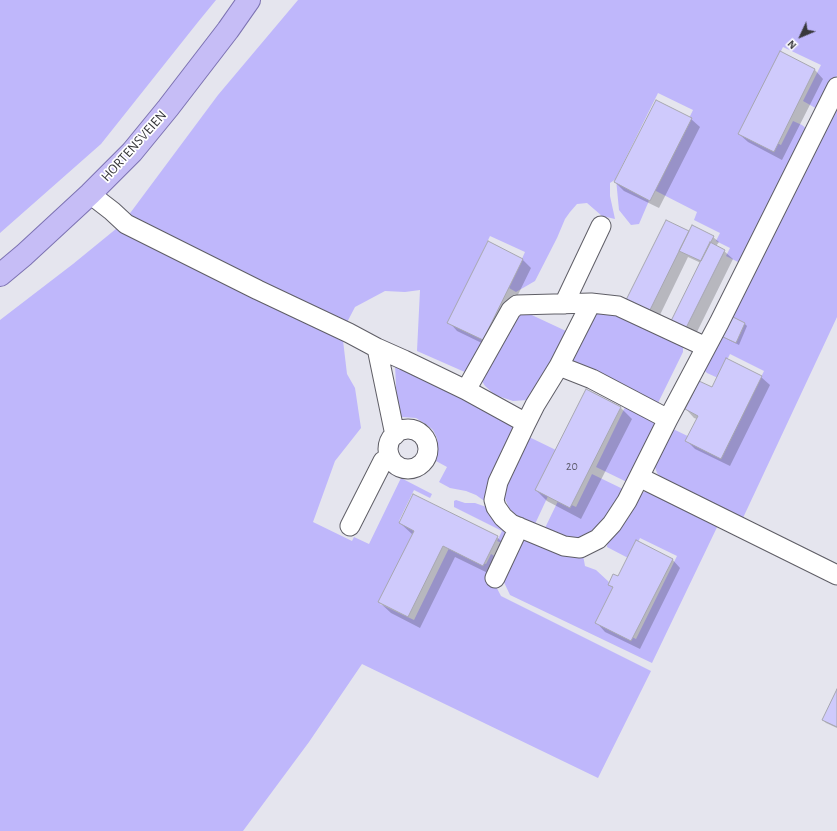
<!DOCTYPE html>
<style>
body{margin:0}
#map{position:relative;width:837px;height:831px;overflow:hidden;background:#e5e5ee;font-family:"Alegreya Sans",sans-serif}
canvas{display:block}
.north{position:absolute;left:781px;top:16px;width:40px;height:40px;-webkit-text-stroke:3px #fff;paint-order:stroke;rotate:226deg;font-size:11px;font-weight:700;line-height:16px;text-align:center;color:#38383c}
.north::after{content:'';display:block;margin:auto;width:14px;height:18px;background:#38383c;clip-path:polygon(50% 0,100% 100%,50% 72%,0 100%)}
</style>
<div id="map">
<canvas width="837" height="831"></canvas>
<div class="north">N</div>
</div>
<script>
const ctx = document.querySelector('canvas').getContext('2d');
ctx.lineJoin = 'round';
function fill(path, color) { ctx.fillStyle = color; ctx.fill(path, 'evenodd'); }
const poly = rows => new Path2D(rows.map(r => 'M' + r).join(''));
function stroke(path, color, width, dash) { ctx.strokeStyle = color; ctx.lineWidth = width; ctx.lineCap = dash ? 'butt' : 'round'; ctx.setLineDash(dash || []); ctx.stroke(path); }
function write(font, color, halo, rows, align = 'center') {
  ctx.font = font + ' "Alegreya Sans",sans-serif'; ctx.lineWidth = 3.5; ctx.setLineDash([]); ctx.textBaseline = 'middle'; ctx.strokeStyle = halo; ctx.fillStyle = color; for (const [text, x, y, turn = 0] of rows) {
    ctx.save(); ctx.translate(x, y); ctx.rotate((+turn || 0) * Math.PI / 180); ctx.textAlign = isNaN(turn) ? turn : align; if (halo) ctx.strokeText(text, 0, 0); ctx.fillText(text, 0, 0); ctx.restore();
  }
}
fill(poly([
 [0,0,216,0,198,22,101,144,0,233],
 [298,0,837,0,837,75,819,110,803,101,821,65,783,47,744,127,781,145,793,121,802,125,808,130,742,264,726,256,730,248,716,241,720,233,694,220,697,212,654,190,693,110,658,93,616,178,651,196,639,224,631,225,619,210,616,179,610,183,610,196,615,219,602,216,587,203,577,204,570,212,565,219,557,238,535,281,516,292,509,288,525,252,490,236,450,321,485,338,467,373,417,351,420,290,405,292,385,291,355,307,342,332,347,374,355,388,361,428,335,461,313,522,352,541,354,537,369,544,401,478,432,494,430,498,414,490,399,521,416,530,380,604,414,620,450,546,486,564,491,554,498,558,490,575,501,596,651,671,598,778,362,664,309,742,243,831,0,831,0,320,73,264,122,224,218,95],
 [837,96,837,317,742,520,665,483,657,473,653,461,673,429,723,453,764,371,730,354,718,378,707,373,703,369],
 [610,309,683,345,683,352,657,405,567,360,569,351,598,311],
 [521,310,566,331,537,392,528,400,513,401,495,395,485,386,480,378],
 [395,363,512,424,513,438,487,501,483,500,476,495,466,491,450,488,439,482,447,467,436,461,438,451,437,438,433,430,427,425,416,418,402,417,397,411],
 [627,403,653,415,657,426,631,484,596,467],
 [527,436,558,451,549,494,535,524,516,515,509,508,504,496,507,475],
 [592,474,627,491,590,537,571,539,545,528,559,499,576,507],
 [648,491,720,521,652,663,510,595,501,576,521,536,583,555,585,566,596,570,609,582,614,591,599,621,636,639,677,556,640,538,630,559,607,547,608,537,641,493],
 [456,500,465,503,475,503,492,509,508,530,506,545,497,541,502,531,454,507,454,501]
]), '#bfb7fb');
fill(poly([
 [780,52,815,70,823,79,782,160,748,142,739,134],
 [691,119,700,127,659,208,624,191,615,182],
 [689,232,713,237,719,242,716,246,724,251,733,259,694,338,680,331,701,263,688,257,658,319,636,309],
 [522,259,531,268,492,348,457,331,449,322],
 [731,317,745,324,747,326,739,345,725,338,723,336],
 [761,377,770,385,730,466,695,449,687,441,697,419,694,418,686,409,713,389],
 [621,408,632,419,581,519,547,501,536,490],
 [400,523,497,537,508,548,494,576,455,557,420,628,391,613,379,602,413,535],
 [672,559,680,568,640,649,605,632,597,623,614,589,609,585,619,578],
 [837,692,837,728,826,723,823,720]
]), '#0003');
const building = poly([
 [780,51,815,69,774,152,738,134,780,51],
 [656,100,692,118,650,201,614,182,656,100],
 [666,220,689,231,649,312,626,300,666,220],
 [692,225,714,236,701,261,679,251,692,225],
 [488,241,523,259,483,340,447,323,488,241],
 [710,242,725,250,685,330,670,323,710,242],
 [731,316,745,323,736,343,721,336,731,316],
 [726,358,762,376,721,459,685,441,698,416,685,409,699,381,712,387,726,358],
 [586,389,621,407,570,508,535,490,586,389],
 [413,494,498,536,483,566,443,546,408,617,378,602,414,531,399,523,413,494],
 [636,540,673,559,631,641,595,623,613,587,608,585,613,574,618,576,636,540],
 [837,689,837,727,822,720,837,689]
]);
fill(building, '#cfcafc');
stroke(building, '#a7a7b0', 1);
const minor = poly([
 [90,194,112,211,126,224,258,290,349,333,377,348,404,360,466,390,526,423,535,405,559,366,592,379,668,419,627,501,612,524,598,539,580,548,564,546,511,524,503,517,496,507,494,500,498,482,526,423],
 [564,304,601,226],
 [377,348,395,435],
 [559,366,591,303],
 [466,390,511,310,517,305,591,303,618,306,706,347],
 [668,419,719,323,837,87],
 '388 449a20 20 0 1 1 40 0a20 20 0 1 1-40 0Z',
 [639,477,837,575],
 [350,526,383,461,390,457],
 [495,578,519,527]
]);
const major = poly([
 [0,275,24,255,90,194,132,152,168,108,228,30,249,0]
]);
stroke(minor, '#5f5e66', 21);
stroke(major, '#7c72b1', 24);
stroke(minor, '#fff', 19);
stroke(major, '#c6bdf6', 22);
write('12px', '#5e5c6c', null, [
 ["20",572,466]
]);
write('14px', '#38383c', '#fff', [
 ["HORTENSVEIEN",134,146,-48]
]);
</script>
